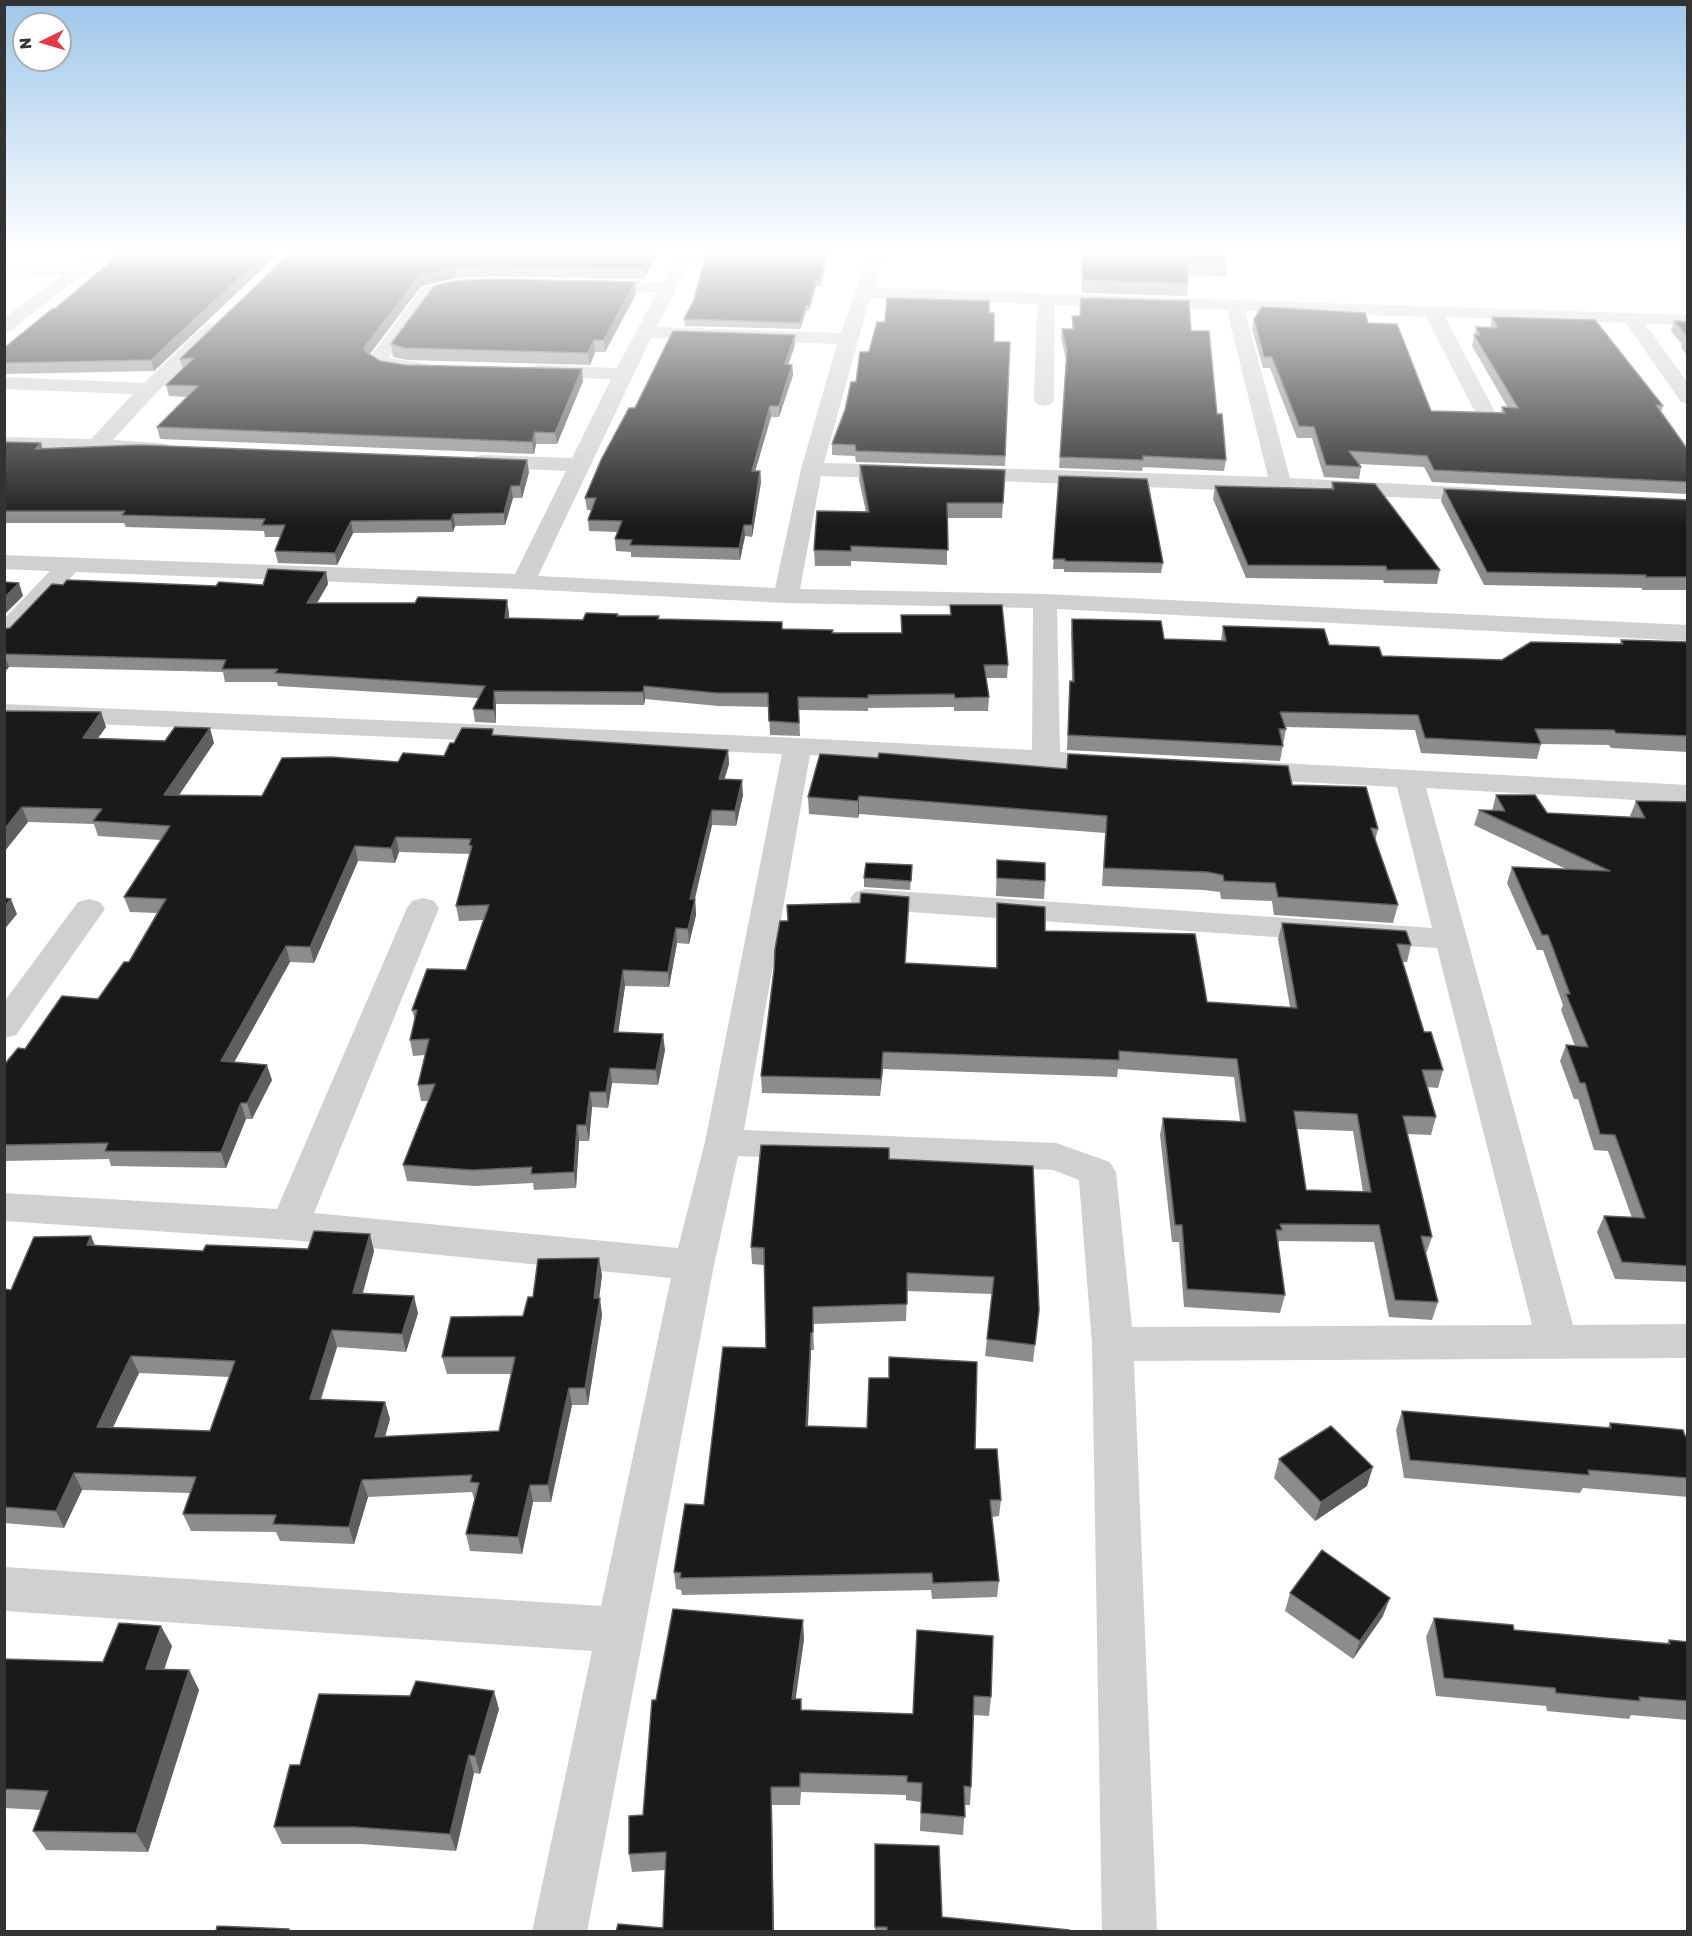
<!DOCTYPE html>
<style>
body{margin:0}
#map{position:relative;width:1692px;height:1936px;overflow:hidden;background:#fff;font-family:Rubik,sans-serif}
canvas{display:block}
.frame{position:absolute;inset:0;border:6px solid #333;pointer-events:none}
.north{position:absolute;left:12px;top:12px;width:60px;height:60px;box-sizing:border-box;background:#fff;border:2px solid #adadad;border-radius:50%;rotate:265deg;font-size:16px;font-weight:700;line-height:24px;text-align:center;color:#333}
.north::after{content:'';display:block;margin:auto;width:21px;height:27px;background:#e63946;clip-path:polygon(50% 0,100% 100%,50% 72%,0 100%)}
</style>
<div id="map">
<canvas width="1692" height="1936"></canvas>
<div class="frame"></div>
<div class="north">N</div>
</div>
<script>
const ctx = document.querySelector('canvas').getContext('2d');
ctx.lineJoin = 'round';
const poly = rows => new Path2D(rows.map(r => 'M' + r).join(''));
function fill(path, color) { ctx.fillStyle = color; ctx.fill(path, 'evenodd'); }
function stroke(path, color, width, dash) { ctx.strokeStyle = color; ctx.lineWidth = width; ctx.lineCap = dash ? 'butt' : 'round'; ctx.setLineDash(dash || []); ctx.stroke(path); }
fill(poly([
 [678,254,694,254,657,327,841,333,868,254,884,254,874,288,1688,315,1688,325,1645,324,1688,383,1688,404,1681,402,1626,323,1445,317,1496,414,1493,418,1486,420,1479,418,1476,414,1426,317,1245,311,1290,478,1496,489,1499,494,1496,499,1488,501,950,479,947,474,950,469,958,467,1268,477,1227,310,1055,305,1054,400,1051,404,1044,406,1037,404,1034,400,1037,304,870,298,824,463,904,465,912,467,915,472,912,477,904,479,821,476,800,589,1045,594,1688,625,1688,641,1057,609,1060,752,1122,757,1126,763,1122,769,1112,771,810,755,744,1130,1056,1143,1110,1162,1116,1172,1132,1327,1532,1325,1437,948,866,909,855,906,850,899,855,892,866,889,1432,928,1397,787,1244,779,1234,776,1230,770,1234,764,1244,761,1688,785,1688,803,1426,788,1573,1325,1688,1324,1688,1358,1134,1361,1157,1932,1102,1932,1092,1344,1079,1180,1053,1170,738,1156,714,1265,587,1932,532,1932,592,1651,4,1611,4,1567,601,1606,671,1278,290,1240,4,1221,4,1193,277,1209,407,908,412,901,423,898,434,901,439,908,314,1213,678,1248,705,1142,782,754,4,720,4,704,798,738,1032,750,1033,608,786,603,523,589,76,572,13,639,4,641,4,619,50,571,4,569,4,555,515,574,566,471,483,467,475,466,472,461,475,456,483,455,572,458,611,379,538,377,531,375,528,371,531,367,538,365,617,368,657,292,589,290,583,289,580,285,583,281,589,280,663,282,678,254],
 [651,338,837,344,801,469,775,588,538,576,651,338],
 [4,263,80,264,86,265,89,269,86,273,80,274,4,273,4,263],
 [475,279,481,280,484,284,481,288,434,296,389,358,427,364,430,368,427,372,390,372,371,364,368,360,422,288,456,280,475,279],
 [212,323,219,325,221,329,219,333,156,393,113,440,162,443,169,445,173,449,169,453,162,455,4,449,4,437,91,439,133,394,4,389,4,377,144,383,205,325,212,323],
 [89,899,100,902,105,909,16,1035,4,1038,4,1002,78,902,89,899]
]), '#d0d0d0');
fill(poly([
 [91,254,109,254,10,331,4,332,4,318,91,254]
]), '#d0d0d0');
fill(poly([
 [119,254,278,254,154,371,4,374,4,348,56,308],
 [289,254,657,254,644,279,489,276,456,278,421,286,370,354,380,361,405,365,583,381,557,444,536,444,534,454,160,439,157,427,187,397,169,396,166,385,183,369,180,359],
 [1081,254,1225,254,1227,263,1226,276,1188,275,1188,283,1187,296,1082,293],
 [827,263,820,286,816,286,809,311,806,311,800,329,685,326,684,319],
 [636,294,605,352,595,352,590,365,407,360,393,357,391,344],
 [989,313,994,342,1010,342,1005,466,856,462,855,456,832,455,832,444,856,382,869,352,885,322],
 [1072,316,1191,331,1217,414,1226,460,1224,471,1143,467,1142,471,1059,468,1066,360,1061,338,1062,329,1072,329],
 [1492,317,1663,406,1661,412,1688,450,1688,494,1432,482,1424,467,1359,464,1361,467,1359,479,1324,477,1312,438,1297,438,1270,368,1263,368,1252,329,1254,319,1368,323,1431,411,1501,413,1502,407,1508,408,1472,346,1476,327,1490,328],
 [1674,321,1688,322,1688,357,1681,347,1682,344,1671,331],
 [795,345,788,364,792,365,793,375,779,417,771,417,755,471,760,471,761,482,752,537,745,536,740,560,631,557,631,552,616,551,615,539,617,532,589,531,588,520,592,510,587,510,585,498,635,408],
 [4,442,41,443,42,449,529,472,522,498,513,498,505,525,455,526,453,532,353,533,337,565,278,563,275,551,280,537,265,537,264,531,126,527,124,523,4,523],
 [860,465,1005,470,1002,518,947,518,947,565,851,561,851,566,815,566,814,550,866,512,859,480],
 [1059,476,1163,563,1161,573,1064,572,1064,569,1053,569],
 [1332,482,1440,570,1437,584,1384,583,1383,580,1246,578,1213,499,1215,486,1331,489],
 [1444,489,1688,500,1688,590,1642,590,1642,588,1484,585,1441,501],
 [326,572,328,584,317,603,509,613,509,618,583,620,618,614,618,616,833,633,901,633,901,615,950,615,950,605,1008,665,1007,678,986,678,989,697,988,711,954,711,954,707,868,708,868,711,799,710,800,736,770,735,769,707,718,706,645,699,644,705,496,704,496,723,475,722,473,709,478,698,278,686,277,682,225,682,223,672,9,667,4,673,4,629,216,586,263,585],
 [1072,619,1164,639,1221,641,1223,626,1329,645,1382,656,1502,660,1620,644,1621,640,1688,642,1688,752,1611,748,1609,745,1541,744,1537,759,1421,753,1415,730,1285,727,1286,729,1280,761,1067,750,1069,696,1070,681,1072,681,1071,633],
 [4,711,101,712,106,727,98,738,214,743,179,795,262,796,398,762,444,756,454,743,493,729,493,735,728,750,729,764,724,779,743,795,736,826,712,825,695,899,696,915,689,944,677,943,669,987,625,986,618,1032,665,1050,658,1085,612,1083,608,1108,592,1107,589,1141,579,1141,576,1188,534,1190,533,1183,475,1186,407,1181,403,1165,429,1101,421,1101,418,1085,425,1055,413,1056,410,1040,415,1020,412,1010,466,970,483,920,459,921,456,906,470,854,399,852,395,863,358,861,314,963,290,962,234,1062,272,1080,252,1119,246,1119,226,1168,111,1166,109,1159,4,1161,4,1065,25,1049,98,999,129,962,157,913,130,912,124,897,161,840,98,836,94,824,28,822,4,852],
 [1068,754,1292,785,1378,829,1375,841,1398,905,1393,923,1274,915,1272,901,1221,899,1220,892,1204,890,1102,886,1105,833,859,814,858,818,809,814,808,797,878,758,1066,769],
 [1496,795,1547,813,1631,817,1630,816,1636,801,1688,802,1688,1282,1615,1279,1597,1232,1604,1216,1632,1218,1608,1151,1594,1150,1578,1099,1574,1099,1560,1061,1566,1045,1575,1046,1561,1010,1563,1005,1543,950,1537,950,1507,883,1512,867,1568,870,1474,825,1479,810,1492,811],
 [997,860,1045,881,1044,899,996,896],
 [912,865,910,890,864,887,864,878],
 [909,897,905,963,996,968,996,920,997,903,1045,931,1207,1002,1290,1007,1278,939,1282,923,1411,945,1407,962,1403,962,1424,1032,1443,1070,1438,1088,1427,1087,1436,1117,1431,1135,1407,1134,1432,1237,1426,1254,1438,1302,1432,1320,1389,1317,1374,1242,1279,1241,1278,1245,1285,1295,1280,1313,1184,1307,1179,1242,1172,1242,1160,1135,1163,1118,1240,1121,1234,1077,1118,1069,1117,1077,883,1069,880,1096,762,1093,761,1076,774,970,787,921,860,903],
 [1297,1129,1353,1131,1363,1192,1306,1190],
 [889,1159,1039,1310,1033,1362,985,1356,992,1294,907,1291,906,1321,813,1324,814,1350,811,1350,808,1426,975,1449,1001,1500,999,1516,992,1517,999,1581,997,1597,932,1599,931,1590,682,1595,681,1590,676,1589,674,1572,704,1505,766,1348,764,1265,752,1264,751,1247],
 [91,1236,95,1246,203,1251,308,1249,374,1251,363,1293,418,1313,406,1352,337,1347,321,1400,385,1402,390,1419,385,1437,499,1431,511,1374,447,1374,442,1357,523,1316,533,1297,602,1275,599,1298,602,1315,588,1405,572,1405,551,1502,533,1502,522,1554,470,1551,466,1534,475,1499,474,1499,472,1492,368,1497,354,1544,280,1541,276,1532,191,1531,183,1514,190,1493,82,1490,64,1528,4,1523,4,1289,11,1290],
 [139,1373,229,1377,210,1431,113,1427],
 [1402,1411,1608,1428,1610,1423,1688,1436,1688,1497,1583,1488,1580,1493,1404,1478,1396,1430],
 [1279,1459,1367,1486,1315,1521,1274,1478],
 [1290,1593,1383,1616,1353,1659,1285,1611],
 [1434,1618,1514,1630,1667,1643,1669,1640,1688,1642,1688,1720,1631,1715,1629,1719,1547,1711,1546,1706,1436,1696,1426,1637],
 [917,1630,991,1697,989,1716,973,1715,971,1787,970,1805,965,1805,963,1835,920,1831,921,1802,906,1800,906,1795,801,1792,800,1805,772,1805,663,1928,665,1870,632,1872,629,1854,643,1815,656,1700,804,1639,795,1699,802,1710,913,1714],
 [172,1646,164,1670,189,1670,199,1690,148,1852,46,1850,33,1831,41,1810,4,1808,4,1659,103,1662],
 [499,1709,480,1774,474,1773,456,1851,362,1844,282,1844,274,1827,300,1765],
 [875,1844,942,1917,1069,1932,875,1932]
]), '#8c8c8c');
fill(poly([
 [265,254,278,254,154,371,151,360],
 [651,254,657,254,644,279,643,269],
 [827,254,827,263,820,286,820,280],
 [454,268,456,278,421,286,366,359,364,348,420,275],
 [816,280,816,286,809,311,809,305],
 [635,282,636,294,605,352,604,340],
 [806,305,806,311,800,329,800,323],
 [795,335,795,345,785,375,785,364],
 [594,340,595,352,590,365,588,353],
 [792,365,793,375,779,417,779,406],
 [582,369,583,381,557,444,555,433],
 [770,406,771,417,752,482,752,471],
 [535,432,536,444,534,454,532,442],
 [41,443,44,455,35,449],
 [527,460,529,472,522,498,520,486],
 [760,471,761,482,752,537,752,525],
 [511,486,513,498,505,525,504,513],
 [453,514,455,526,453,532,451,520],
 [351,521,353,533,337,565,335,553],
 [744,525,745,536,740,560,739,548],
 [326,572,328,584,310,615,307,603],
 [19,583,23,596,4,615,4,598],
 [507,600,509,613,507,630,505,618],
 [4,654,9,667,4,673],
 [644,686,645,699,644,705,643,692],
 [494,691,496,704,496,723,494,710],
 [101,712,106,727,88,752,83,738],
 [210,728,214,743,169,810,164,795],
 [728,750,729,764,720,794,719,779],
 [742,780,743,795,736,826,735,811],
 [859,796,859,814,858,818,858,801],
 [22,807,28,822,4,852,4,830],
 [712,810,712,825,691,914,690,899],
 [396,837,399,852,395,863,391,848],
 [355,846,358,861,314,963,310,947],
 [11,899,17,914,4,930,4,907],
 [695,899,696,915,689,944,688,929],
 [676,928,677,943,669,987,668,972],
 [286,946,290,962,226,1077,221,1061],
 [623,970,625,986,616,1048,614,1032],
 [663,1034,665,1050,658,1085,656,1070],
 [883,1052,883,1069,880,1096,881,1079],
 [267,1065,272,1080,252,1119,247,1103],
 [610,1068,612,1083,608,1108,606,1092],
 [590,1092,592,1107,589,1141,586,1125],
 [241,1103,246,1119,226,1168,221,1152],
 [577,1125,579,1141,576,1188,574,1172],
 [370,1234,374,1251,358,1310,353,1293],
 [91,1236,98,1253,87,1245],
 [599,1258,602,1275,597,1315,594,1298],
 [414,1296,418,1313,406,1352,402,1334],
 [600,1298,602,1315,588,1405,585,1388],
 [332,1330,337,1347,315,1416,310,1399],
 [811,1333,811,1350,807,1443,806,1426],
 [131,1356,139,1373,105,1444,97,1427],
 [569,1388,572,1405,551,1502,548,1485],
 [385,1402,390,1419,380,1454,375,1437],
 [1373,1467,1367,1486,1315,1521,1321,1502],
 [74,1473,82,1490,64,1528,56,1511],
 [362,1480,368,1497,354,1544,349,1527],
 [530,1485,533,1502,522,1554,518,1537],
 [1390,1598,1383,1616,1353,1659,1360,1641],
 [803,1620,804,1639,793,1718,792,1699],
 [161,1626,172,1646,157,1690,146,1669],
 [189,1670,199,1690,148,1852,136,1833],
 [494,1691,499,1709,480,1774,475,1756],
 [469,1755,474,1773,456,1851,450,1834],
 [771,1787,772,1805,774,1932,773,1932]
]), '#5f5f5f');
const building = poly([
 [119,254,265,254,151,360,4,363,4,348,52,309,56,308,119,254],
 [289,254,651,254,643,269,488,266,454,268,420,275,364,348,365,351,380,361,405,365,582,369,555,433,535,432,532,442,157,427,198,386,166,385,194,358,180,359,289,254],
 [706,254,827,254,820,280,816,280,809,305,806,305,800,323,684,319,694,300,706,254],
 [1082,254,1225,254,1227,263,1187,262,1188,283,1083,280,1082,254],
 [488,279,635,282,604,340,594,340,588,353,405,348,391,344,434,286,455,281,488,279],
 [887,298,989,301,989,313,994,313,994,342,1010,342,1005,456,856,451,855,445,832,444,845,410,851,382,856,382,860,352,869,352,877,322,885,322,887,298],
 [1081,298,1189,301,1191,331,1209,331,1217,414,1222,414,1226,460,1143,456,1143,460,1060,457,1067,350,1062,329,1074,329,1072,316,1080,316,1081,298],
 [1262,307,1365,313,1368,323,1397,324,1431,411,1505,413,1502,407,1518,408,1474,335,1480,335,1476,327,1498,328,1492,317,1595,320,1663,406,1656,405,1688,450,1688,482,1434,470,1427,456,1349,451,1361,467,1326,465,1314,427,1299,426,1272,357,1264,357,1254,319,1262,307],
 [1674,321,1688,322,1688,337,1674,321],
 [673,331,795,335,785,364,792,365,779,406,770,406,752,471,760,471,752,525,744,525,739,548,630,545,632,540,615,539,622,521,588,520,596,498,585,498,601,460,629,408,635,408,673,331],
 [4,442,41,443,35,449,140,445,527,460,520,486,511,486,504,513,453,514,451,520,351,521,335,553,275,551,285,525,262,525,265,519,122,515,125,511,4,511,4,442],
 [860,465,1005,470,1003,503,947,503,948,550,851,546,851,551,814,550,817,511,869,512,860,465],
 [1059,476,1147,479,1163,563,1065,561,1065,559,1053,559,1059,476],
 [1332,482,1375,484,1440,570,1387,570,1386,566,1248,565,1215,486,1334,489,1332,482],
 [1444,489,1688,500,1688,577,1646,577,1646,575,1487,572,1444,489],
 [268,569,326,572,307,603,415,603,418,597,507,600,505,618,583,620,586,613,618,614,617,616,659,616,658,619,782,622,782,629,833,630,832,633,902,633,901,615,951,615,950,605,1002,605,1008,665,984,665,989,697,955,698,954,694,868,695,868,698,798,697,799,723,769,721,768,693,717,693,644,686,643,692,494,691,494,710,473,709,485,686,275,673,278,669,222,669,226,660,4,654,4,629,10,628,52,584,63,585,67,580,216,586,219,582,263,585,268,569],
 [4,582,19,583,4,598,4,582],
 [1072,619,1161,621,1164,639,1226,641,1223,626,1324,629,1329,645,1379,647,1382,656,1502,660,1531,642,1623,644,1621,640,1688,642,1688,736,1616,733,1614,730,1535,729,1541,744,1425,738,1418,715,1280,712,1286,729,1279,729,1283,746,1068,735,1070,681,1074,682,1072,619],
 [4,711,101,712,83,738,165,741,175,727,210,728,164,795,262,796,282,758,331,757,398,762,403,753,444,756,450,743,454,743,462,728,493,729,492,735,728,750,719,779,742,780,735,811,712,810,690,899,695,899,688,929,676,928,668,972,623,970,614,1032,663,1034,656,1070,610,1068,606,1092,590,1092,586,1125,577,1125,574,1172,531,1174,532,1167,472,1170,403,1165,435,1084,418,1085,429,1039,410,1040,417,1010,412,1010,427,969,466,970,489,905,456,906,472,846,469,845,471,839,396,837,391,848,355,846,310,947,286,946,221,1061,267,1065,247,1103,241,1103,221,1152,105,1151,108,1143,4,1145,4,1065,18,1048,25,1049,62,996,98,999,124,962,129,962,166,899,124,897,170,826,93,821,102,809,22,807,4,830,4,711],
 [879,753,1067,769,1068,754,1288,766,1292,785,1366,787,1378,829,1371,828,1398,905,1278,897,1275,883,1224,881,1223,875,1207,872,1104,868,1107,816,859,796,858,801,808,797,820,754,878,758,879,753],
 [1496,795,1535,795,1547,813,1645,818,1636,801,1688,802,1688,1266,1622,1262,1604,1216,1645,1218,1615,1135,1600,1134,1585,1083,1580,1083,1566,1045,1588,1047,1566,994,1570,994,1548,935,1542,935,1512,867,1610,871,1479,810,1505,811,1496,795],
 [997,860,1045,863,1045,881,997,878,997,860],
 [866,863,912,865,911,881,864,878,866,863],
 [861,893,909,897,905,963,997,968,997,903,1045,907,1045,931,1195,934,1207,1002,1297,1008,1282,923,1406,931,1411,945,1397,944,1424,1032,1431,1032,1443,1070,1422,1070,1436,1117,1403,1116,1432,1237,1421,1236,1438,1302,1395,1300,1379,1225,1280,1224,1282,1230,1276,1230,1285,1295,1187,1289,1182,1225,1175,1225,1163,1118,1246,1122,1237,1059,1119,1051,1119,1060,883,1052,881,1079,761,1076,774,970,775,949,780,921,788,921,787,905,860,903,861,893],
 [1294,1111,1357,1114,1371,1192,1306,1190,1294,1111],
 [4,898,11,899,4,907,4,898],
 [761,1145,889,1148,889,1159,1033,1166,1039,1310,1035,1345,987,1339,994,1277,907,1273,907,1304,813,1307,813,1332,811,1333,806,1426,867,1428,869,1378,889,1378,889,1357,977,1362,975,1449,997,1449,1001,1500,990,1500,999,1581,933,1583,932,1573,680,1578,681,1573,674,1572,685,1504,704,1505,723,1347,766,1348,764,1248,751,1247,761,1145],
 [314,1231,370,1234,353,1293,414,1296,402,1334,332,1330,310,1399,385,1402,375,1437,499,1431,515,1357,442,1357,451,1317,523,1316,528,1297,533,1297,538,1259,599,1258,594,1298,600,1298,585,1388,569,1388,548,1485,530,1485,518,1537,466,1534,479,1483,470,1482,472,1475,362,1480,349,1527,273,1524,276,1515,183,1514,196,1477,74,1473,56,1511,4,1507,4,1289,11,1290,34,1237,91,1236,87,1245,203,1251,206,1245,308,1249,314,1231],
 [131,1356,235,1361,210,1431,97,1427,131,1356],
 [1402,1411,1611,1428,1610,1423,1683,1430,1685,1436,1688,1436,1688,1478,1588,1470,1589,1475,1410,1460,1402,1411],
 [1331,1426,1373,1467,1321,1502,1279,1459,1331,1426],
 [1322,1550,1390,1598,1360,1641,1290,1593,1322,1550],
 [673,1609,803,1620,792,1699,801,1699,801,1710,913,1714,917,1630,993,1636,991,1697,974,1696,971,1787,964,1786,965,1817,921,1813,922,1783,907,1782,907,1776,800,1773,800,1787,771,1787,773,1932,616,1932,618,1924,663,1928,666,1852,629,1854,629,1816,643,1815,652,1700,656,1700,673,1609],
 [1434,1618,1513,1625,1514,1630,1670,1644,1669,1640,1688,1642,1688,1701,1639,1697,1640,1701,1556,1693,1555,1688,1444,1678,1434,1618],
 [119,1623,161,1626,146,1669,189,1670,136,1833,33,1831,48,1791,4,1789,4,1659,103,1662,119,1623],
 [416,1681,494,1691,475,1756,469,1755,450,1834,355,1827,274,1827,290,1765,300,1765,319,1694,410,1696,416,1681],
 [875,1844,939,1846,942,1917,1069,1930,1069,1932,887,1932,887,1927,875,1927,875,1844],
 [217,1926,289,1929,289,1932,216,1932,217,1926]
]);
fill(building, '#1a1a1a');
stroke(building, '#5f5f5f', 1.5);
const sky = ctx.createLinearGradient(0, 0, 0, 525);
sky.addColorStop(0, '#9ec6ea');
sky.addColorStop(0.48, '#fff');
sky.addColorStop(1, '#ffffff00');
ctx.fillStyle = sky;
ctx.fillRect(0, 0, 1692, 525);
</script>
